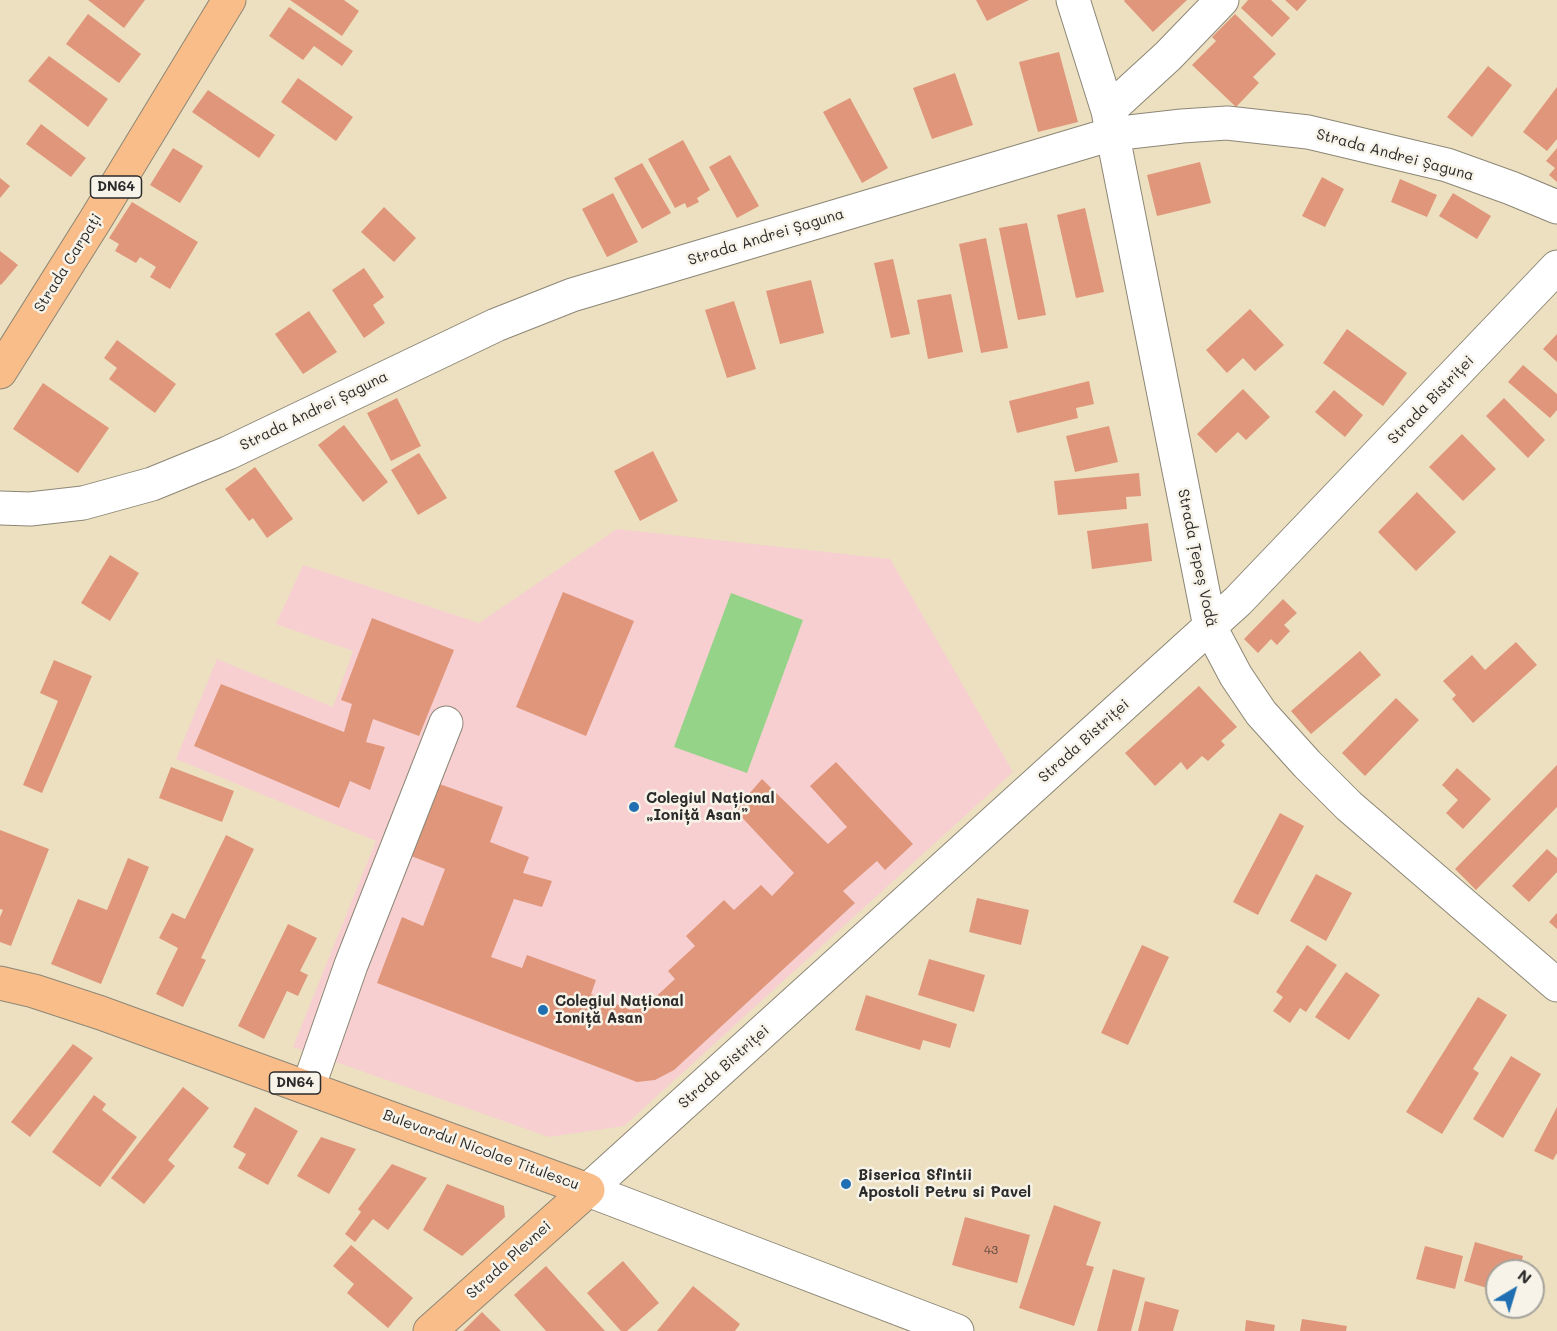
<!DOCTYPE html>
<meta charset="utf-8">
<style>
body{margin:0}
#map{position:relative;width:1557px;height:1331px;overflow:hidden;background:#ece0c0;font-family:Mali,sans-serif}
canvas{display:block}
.north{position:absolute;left:1485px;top:1259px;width:60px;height:60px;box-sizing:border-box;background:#f7f3e8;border:2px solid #a5a39c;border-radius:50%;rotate:38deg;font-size:16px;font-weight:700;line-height:24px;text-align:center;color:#2b2b2b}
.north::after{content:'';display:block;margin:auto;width:21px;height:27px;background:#1f6fb2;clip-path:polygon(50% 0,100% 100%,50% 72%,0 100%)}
</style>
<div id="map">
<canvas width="1557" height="1331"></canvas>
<div class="north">N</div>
</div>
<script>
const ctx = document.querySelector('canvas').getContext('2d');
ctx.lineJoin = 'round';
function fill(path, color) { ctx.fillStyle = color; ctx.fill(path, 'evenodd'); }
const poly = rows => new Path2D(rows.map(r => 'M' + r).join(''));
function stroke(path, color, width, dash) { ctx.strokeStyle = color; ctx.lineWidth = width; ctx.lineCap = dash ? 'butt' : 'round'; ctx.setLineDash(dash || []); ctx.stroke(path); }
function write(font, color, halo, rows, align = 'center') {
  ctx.font = font + ' Mali,sans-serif'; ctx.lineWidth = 5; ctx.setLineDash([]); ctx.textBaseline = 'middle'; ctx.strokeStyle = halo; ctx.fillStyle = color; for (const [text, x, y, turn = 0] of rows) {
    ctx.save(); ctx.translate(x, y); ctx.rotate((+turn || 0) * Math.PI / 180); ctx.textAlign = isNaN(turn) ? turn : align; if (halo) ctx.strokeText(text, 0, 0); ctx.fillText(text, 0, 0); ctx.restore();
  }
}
fill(poly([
 [617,529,890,559,1013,772,624,1126,549,1137,293,1047,376,841,176,759,217,659,333,707,353,651,276,624,303,565,479,623]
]), '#f7cfd1');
fill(poly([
 [731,593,803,620,747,773,674,747]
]), '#94d388');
fill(poly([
 [88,0,145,0,124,28],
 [290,0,344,0,359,11,342,36],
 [976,0,1029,0,987,21],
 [1125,0,1187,0,1153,32,1124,1],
 [1248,0,1271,0,1290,18,1272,37,1241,8],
 [1285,0,1307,0,1297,11],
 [289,7,353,51,342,66,314,46,303,60,269,36],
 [88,14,141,54,119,83,66,44],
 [1235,14,1276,54,1253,77,1259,83,1236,107,1192,65,1216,41,1212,37],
 [1059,52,1078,122,1038,132,1019,62],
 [49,56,108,99,88,127,28,81],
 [1488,66,1512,85,1472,137,1447,117],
 [955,73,973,125,932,139,913,88],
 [298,78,353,117,336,141,281,102],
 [1557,87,1557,139,1547,151,1523,132],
 [208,90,275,135,259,158,192,112],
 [850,98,888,168,862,183,823,112],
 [41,124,86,158,71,177,26,144],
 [683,140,710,190,697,198,699,202,687,208,685,203,675,208,648,159],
 [173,148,203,166,180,203,150,185],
 [1557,148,1557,182,1549,175,1555,168,1546,161],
 [730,155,759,206,737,218,709,167],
 [1200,162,1211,203,1157,216,1147,175],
 [642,163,671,213,642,229,614,178],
 [1322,177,1344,189,1325,227,1302,216],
 [0,178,10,186,0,198],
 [1400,179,1437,195,1427,217,1391,202],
 [613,193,638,242,607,257,582,209],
 [1453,193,1491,216,1477,239,1439,216],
 [132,202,198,242,170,289,150,277,156,267,140,257,136,263,115,251,119,244,109,238],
 [384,207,416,238,394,262,361,232],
 [1085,208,1104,292,1076,298,1057,215],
 [1027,223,1046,315,1018,320,999,228],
 [986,238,1008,348,981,353,959,244],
 [0,251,18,265,1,285,0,284],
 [893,259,910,334,891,338,874,263],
 [364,268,384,297,373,305,385,323,364,338,332,290],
 [811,280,824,333,780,344,766,291],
 [951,294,963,352,928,359,917,300],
 [734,301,756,369,727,378,705,310],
 [1250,309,1284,345,1255,371,1243,358,1227,373,1206,350],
 [309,311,337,352,303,374,275,334],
 [1347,329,1407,373,1383,406,1323,363],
 [1557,334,1557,362,1543,349],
 [117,340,176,384,155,413,109,379,117,368,104,358],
 [1523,365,1557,394,1557,410,1550,418,1508,382],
 [1089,381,1094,404,1076,408,1078,418,1017,433,1009,401],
 [43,383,109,428,78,473,13,429],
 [1243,389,1270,417,1246,440,1238,432,1216,453,1197,434],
 [1334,390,1363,415,1345,437,1315,412],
 [397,398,421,446,391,461,367,413],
 [1504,398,1545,440,1528,458,1486,416],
 [344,425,388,482,363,502,318,445],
 [1109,426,1118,462,1075,472,1066,436],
 [1462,434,1496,469,1463,501,1429,467],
 [653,451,678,501,640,521,614,471],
 [419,453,447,498,418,515,391,470],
 [255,467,293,519,267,538,253,518,249,521,225,489],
 [1139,473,1141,496,1126,497,1127,509,1058,515,1054,481],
 [1417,492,1456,532,1416,571,1378,532],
 [1148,523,1152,561,1092,569,1087,531],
 [110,555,139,573,110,621,81,603],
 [563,592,634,621,586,736,516,707],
 [1283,599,1297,613,1284,625,1290,631,1277,645,1271,639,1258,653,1244,639],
 [372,618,454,650,419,736,373,719,366,742,385,747,370,790,350,781,339,808,194,746,221,684,344,732,352,704,341,700],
 [1516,642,1537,665,1473,723,1452,699,1456,695,1443,681,1472,655,1485,670],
 [1360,651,1381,675,1311,734,1291,711],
 [54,660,92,676,42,793,23,785,58,701,40,693],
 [1199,686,1237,727,1221,741,1225,745,1208,761,1202,756,1187,770,1181,762,1155,786,1125,753],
 [1396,698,1419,720,1365,776,1342,753],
 [836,762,913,844,885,870,877,861,843,891,855,903,674,1070,655,1080,637,1082,377,983,402,917,423,926,445,869,411,856,437,783,503,807,490,842,529,857,523,873,552,881,542,907,514,899,491,957,522,968,527,955,596,980,591,994,631,1010,648,1004,675,979,668,971,695,946,686,936,724,900,734,910,761,885,772,896,794,873,735,810,762,779,828,844,847,827,810,786],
 [1557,765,1557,807,1476,890,1455,869],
 [171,767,234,791,222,822,159,798],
 [1457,768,1491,799,1463,829,1446,813,1458,800,1442,785],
 [1280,813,1304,826,1258,915,1233,902],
 [0,830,49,849,11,946,0,942,0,917,3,910,0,909],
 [226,835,254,849,201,958,206,960,183,1007,156,994,178,948,159,938,172,913,185,919],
 [1547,849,1557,858,1557,872,1529,902,1512,886],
 [128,858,149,867,101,984,51,964,78,899,107,910],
 [1316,874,1352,893,1326,941,1290,921],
 [977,898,1029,910,1021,945,969,932],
 [1557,913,1557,929,1549,922],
 [288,924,317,938,300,971,308,975,298,996,287,991,264,1039,238,1026],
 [1142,945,1169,957,1128,1045,1101,1033],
 [1307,945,1337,965,1306,1012,1300,1008,1290,1023,1273,1011,1283,997,1276,992],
 [929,959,985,975,974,1012,918,995],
 [1346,972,1380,995,1349,1040,1315,1017],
 [866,995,957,1024,950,1048,923,1040,920,1050,855,1030],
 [1478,997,1507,1015,1473,1069,1479,1073,1442,1134,1406,1112],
 [73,1044,93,1058,30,1137,11,1122],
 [1511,1056,1541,1074,1503,1138,1473,1119],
 [183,1087,209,1108,168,1160,175,1166,144,1204,111,1178],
 [94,1095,106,1104,102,1110,137,1137,100,1187,52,1152],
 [255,1107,298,1131,268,1185,238,1168,246,1154,233,1147],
 [1557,1107,1557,1153,1553,1160,1534,1151],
 [321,1137,356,1149,329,1194,297,1176],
 [392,1164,427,1178,388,1230,373,1219,355,1242,345,1234,361,1212,358,1209],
 [447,1184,504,1206,505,1217,462,1256,423,1230],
 [1054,1205,1101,1222,1086,1265,1094,1267,1074,1326,1019,1308],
 [965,1217,1030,1235,1017,1283,952,1265],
 [1475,1242,1523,1256,1519,1271,1497,1271,1497,1291,1464,1281],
 [351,1245,413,1298,388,1328,347,1293,354,1284,333,1266],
 [1425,1246,1463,1256,1455,1289,1416,1279],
 [623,1261,659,1303,627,1331,621,1331,587,1293],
 [546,1266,605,1331,546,1331,514,1295],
 [1113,1269,1145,1278,1131,1331,1097,1331],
 [693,1286,740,1324,735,1331,657,1331],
 [1145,1301,1179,1310,1173,1331,1138,1331],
 [482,1312,501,1331,463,1331],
 [1302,1319,1347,1326,1346,1331,1300,1331],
 [1246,1320,1275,1325,1274,1331,1245,1331]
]), '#e0967a');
const minor = poly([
 [1073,0,1108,111,1210,627,1236,676,1261,713,1307,764,1349,806,1557,985],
 [1108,111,1168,56,1222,0],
 [0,508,30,509,83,503,152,484,228,453,496,325,572,295,1112,134,1182,126,1227,123,1308,132,1447,165,1511,188,1557,207],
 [308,1088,351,965,446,723],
 [957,1331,588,1190,1238,601,1557,267]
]);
const major = poly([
 [0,372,96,219,229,0],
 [0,983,34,991,101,1013,588,1190,430,1331]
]);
stroke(minor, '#8c8676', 35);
stroke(major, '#8c8676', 35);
stroke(minor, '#fff', 33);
stroke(major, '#f9bd89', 33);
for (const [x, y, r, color] of [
 [634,807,6,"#1f6fb2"],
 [543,1010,6,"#1f6fb2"],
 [846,1184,6,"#1f6fb2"]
]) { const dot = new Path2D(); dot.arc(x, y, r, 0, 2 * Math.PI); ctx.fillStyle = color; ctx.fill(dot); stroke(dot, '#f7f3e8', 2); }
write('12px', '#58463f', null, [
 ["43",991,1250]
]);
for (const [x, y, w] of [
 [116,187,51],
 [295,1083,51]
]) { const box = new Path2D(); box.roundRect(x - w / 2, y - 11, w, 22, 4.5); ctx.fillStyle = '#f7f3e8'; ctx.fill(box); stroke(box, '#2b2b2b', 1.5); }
write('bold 14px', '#2b2b2b', null, [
 ["DN64",116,187],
 ["DN64",295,1083]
]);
write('15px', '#2b2b2b', '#f7f3e8', [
 ["Strada Andrei Șaguna",1395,155,15],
 ["Strada Andrei Șaguna",766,237,-17],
 ["Strada Carpați",68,263,-58],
 ["Strada Bistriței",1431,400,-46],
 ["Strada Andrei Șaguna",314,411,-26],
 ["Strada Țepeș Vodă",1197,558,78],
 ["Strada Bistriței",1084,741,-42],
 ["Strada Bistriței",724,1067,-42],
 ["Bulevardul Nicolae Titulescu",481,1150,20],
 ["Strada Plevnei",509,1260,-42]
]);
write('bold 15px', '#2b2b2b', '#f7f3e8', [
 ["Colegiul Național",646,798],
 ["„Ioniță Asan”",646,815],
 ["Colegiul Național",555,1001],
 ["Ioniță Asan",555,1018],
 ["Biserica Sfintii",858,1175],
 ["Apostoli Petru si Pavel",858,1192]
], 'left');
</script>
